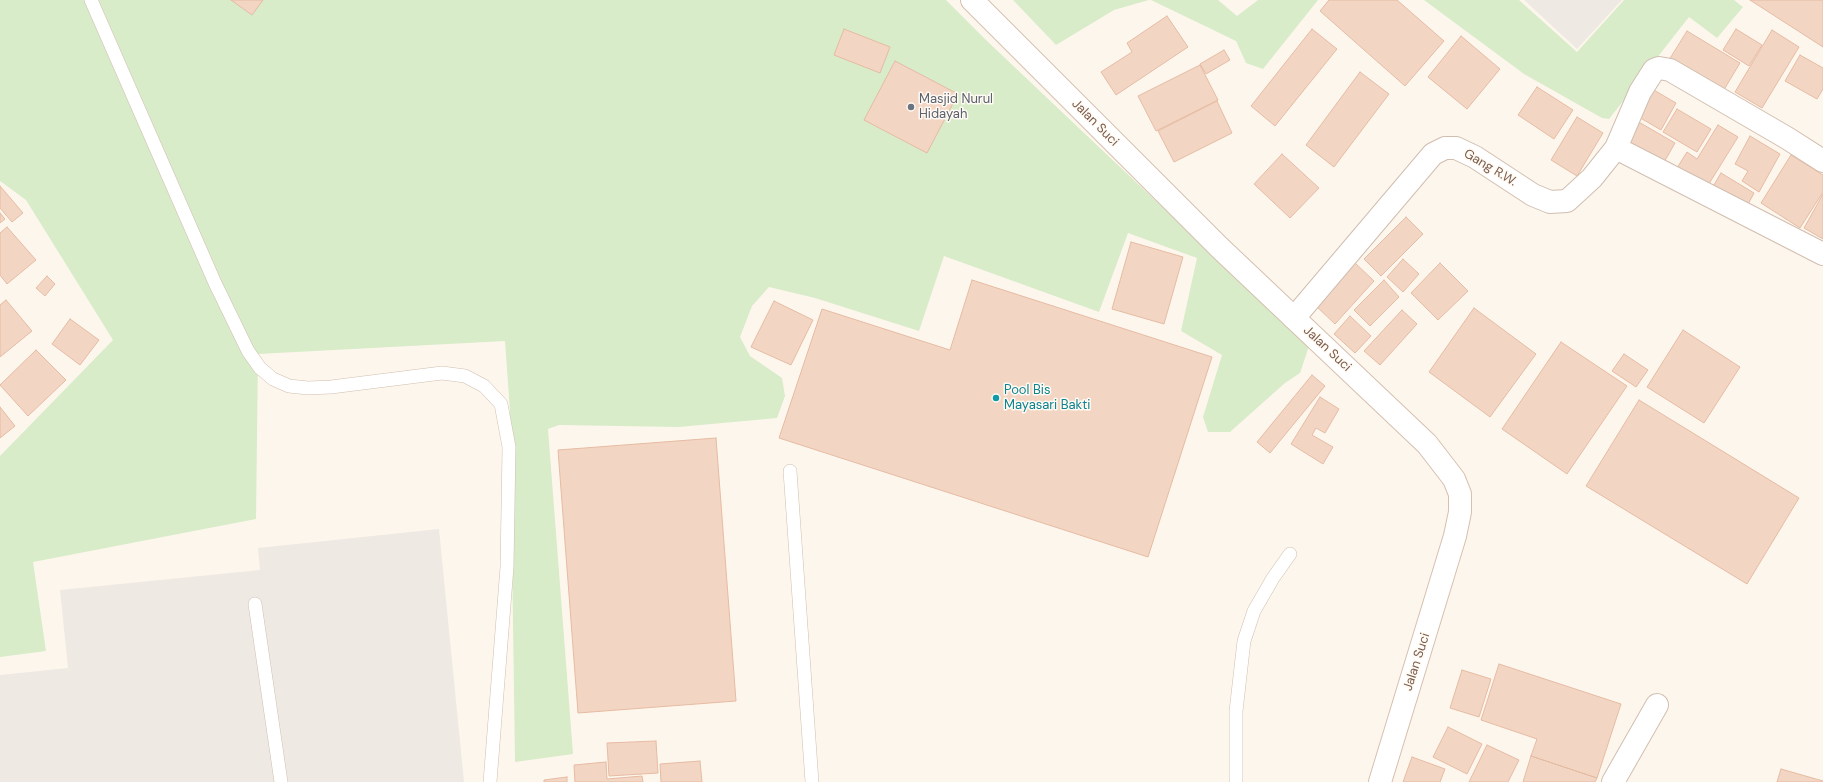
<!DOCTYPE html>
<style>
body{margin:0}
canvas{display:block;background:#fdf6ec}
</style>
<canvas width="1823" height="782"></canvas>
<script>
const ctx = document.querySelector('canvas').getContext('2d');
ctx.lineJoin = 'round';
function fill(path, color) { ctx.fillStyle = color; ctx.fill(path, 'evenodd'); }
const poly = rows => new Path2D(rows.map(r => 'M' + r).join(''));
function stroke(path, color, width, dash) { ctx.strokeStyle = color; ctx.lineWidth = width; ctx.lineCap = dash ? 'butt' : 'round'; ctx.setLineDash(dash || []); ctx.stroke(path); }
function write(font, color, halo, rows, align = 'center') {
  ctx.font = font + ' "DM Sans",sans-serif'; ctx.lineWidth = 3; ctx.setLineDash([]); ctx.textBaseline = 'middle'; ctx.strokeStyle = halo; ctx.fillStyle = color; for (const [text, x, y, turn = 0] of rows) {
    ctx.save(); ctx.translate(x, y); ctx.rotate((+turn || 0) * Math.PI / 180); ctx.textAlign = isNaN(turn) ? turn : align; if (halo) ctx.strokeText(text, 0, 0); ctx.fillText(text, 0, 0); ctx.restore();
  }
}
fill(poly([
 [1524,0,1622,0,1577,49],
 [439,529,464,782,0,782,0,675,68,668,60,590,260,570,258,548]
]), '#efe9e4');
fill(poly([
 [0,0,946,0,987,41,1309,346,1300,373,1285,383,1230,432,1208,432,1203,417,1222,355,1181,331,1197,258,1128,233,1099,312,944,256,919,331,815,298,769,287,752,306,740,337,750,356,782,378,785,396,777,418,679,427,559,425,548,429,573,754,515,762,510,411,505,341,258,354,256,519,33,562,46,651,0,657,0,456,113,340,26,200,0,181],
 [1013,0,1149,0,1114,10,1056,45],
 [1151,0,1218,0,1237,16,1258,0,1318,0,1263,69,1246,63,1236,41],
 [1424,0,1519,0,1577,52,1624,0,1734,0,1743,7,1717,38,1689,17,1609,119,1602,118,1524,74]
]), '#d8ecc9');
const building = poly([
 [231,0,263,0,252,15,231,0],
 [1329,0,1397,0,1444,41,1405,86,1320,11,1329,0],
 [1750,0,1823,0,1823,47,1750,0],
 [1167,16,1188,47,1116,95,1101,72,1132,52,1127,43,1167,16],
 [844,29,890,47,880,73,834,55,844,29],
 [1312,29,1337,49,1275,126,1251,106,1312,29],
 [1736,29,1762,45,1749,66,1723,50,1736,29],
 [1772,30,1799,47,1762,108,1735,92,1772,30],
 [1687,31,1740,63,1722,93,1669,60,1687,31],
 [1461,36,1500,69,1467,109,1428,77,1461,36],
 [1224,50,1230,60,1206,74,1200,64,1224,50],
 [1800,55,1823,68,1823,89,1817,99,1785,81,1800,55],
 [895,61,958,94,927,153,864,120,895,61],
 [1200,65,1218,100,1156,131,1138,96,1200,65],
 [1360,72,1389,94,1334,167,1306,145,1360,72],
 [1537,87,1573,110,1554,139,1518,115,1537,87],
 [1652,89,1676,103,1661,130,1637,116,1652,89],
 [1217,101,1232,133,1174,162,1158,131,1217,101],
 [1677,109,1711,129,1697,152,1663,132,1677,109],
 [1577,117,1603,133,1577,176,1551,160,1577,117],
 [1637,121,1675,143,1663,164,1626,142,1637,121],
 [1718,125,1738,137,1707,187,1677,168,1687,152,1697,159,1718,125],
 [1750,136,1780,154,1759,192,1742,181,1748,171,1735,164,1750,136],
 [1282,154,1319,188,1290,218,1254,184,1282,154],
 [1791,155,1823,175,1823,192,1800,228,1761,203,1791,155],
 [1721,173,1754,193,1745,210,1711,190,1721,173],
 [0,186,23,213,12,222,0,208,0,186],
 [1823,194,1823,239,1804,228,1823,194],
 [0,213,5,219,0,223,0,213],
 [1406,217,1423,234,1381,276,1364,259,1406,217],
 [7,227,36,260,7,284,0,275,0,233,7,227],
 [1131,242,1183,257,1164,324,1112,309,1131,242],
 [1403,259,1419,274,1403,292,1387,277,1403,259],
 [1354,262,1374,281,1335,324,1315,305,1354,262],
 [1440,263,1468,291,1438,320,1411,293,1440,263],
 [47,276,55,284,45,296,36,288,47,276],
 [972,280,1212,357,1148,557,779,438,822,309,950,350,972,280],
 [1384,280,1399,297,1370,326,1354,310,1384,280],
 [6,300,32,331,0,357,0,305,6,300],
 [774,301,813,320,791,365,751,347,774,301],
 [1474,308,1536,354,1490,417,1429,372,1474,308],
 [1402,310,1417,324,1380,365,1364,351,1402,310],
 [1350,316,1371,336,1355,353,1334,334,1350,316],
 [70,319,99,340,80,365,52,344,70,319],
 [1683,330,1740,367,1704,423,1647,387,1683,330],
 [1561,342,1627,386,1567,474,1502,429,1561,342],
 [36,350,66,380,28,416,0,385,36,350],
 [1624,354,1648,370,1636,387,1612,371,1624,354],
 [1312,375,1325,386,1270,453,1257,442,1312,375],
 [1320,397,1339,409,1325,433,1316,428,1312,435,1333,447,1323,464,1291,444,1320,397],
 [1639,400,1799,498,1747,584,1586,486,1639,400],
 [0,407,15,426,0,438,0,407],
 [716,438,736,701,578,713,558,450,716,438],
 [1499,664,1621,704,1597,778,1531,756,1537,739,1481,720,1499,664],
 [1462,670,1491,679,1479,717,1450,708,1462,670],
 [1448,727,1482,744,1467,774,1433,757,1448,727],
 [656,741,658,773,609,776,607,743,656,741],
 [1487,745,1519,760,1508,782,1469,782,1487,745],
 [1531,756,1597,778,1595,782,1523,782,1531,756],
 [1412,757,1445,769,1440,782,1403,782,1412,757],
 [700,761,702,782,661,782,660,764,700,761],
 [606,762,607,779,642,776,643,782,575,782,574,765,606,762],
 [1781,769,1823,781,1823,782,1777,782,1781,769],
 [567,777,567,782,544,782,544,780,567,777]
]);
fill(building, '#f3d5c3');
stroke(building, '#e6bba3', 1);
const lane = poly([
 [91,0,215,283,248,351,260,368,273,379,289,386,308,388,331,387,442,373,465,376,484,386,501,404,509,447,507,567,490,782],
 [790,471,812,782],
 [255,604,281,782],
 [1236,782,1236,711,1244,641,1254,611,1273,578,1290,554]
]);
const street = poly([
 [1616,148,1823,254],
 [1294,318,1433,154,1445,148,1456,148,1475,157,1533,195,1550,202,1567,201,1592,178,1616,148,1640,92,1654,70,1659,68,1670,70,1787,138,1823,161],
 [1613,782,1657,705]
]);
const secondary = poly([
 [972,0,1219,247,1427,444,1454,479,1460,494,1460,512,1455,536,1380,782]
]);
stroke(lane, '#d1beb0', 14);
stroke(street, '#d1beb0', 24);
stroke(secondary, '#d6c0b0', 24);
stroke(lane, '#fff', 13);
stroke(street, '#fff', 22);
stroke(secondary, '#fff', 22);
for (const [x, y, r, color] of [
 [911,107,4,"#6b7280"],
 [996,398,4,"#0f9aa8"]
]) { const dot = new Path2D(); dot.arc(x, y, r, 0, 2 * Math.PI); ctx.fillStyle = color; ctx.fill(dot); stroke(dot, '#fffaf3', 1.5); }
write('13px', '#5b616d', '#fffaf3', [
 ["Masjid Nurul",919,100],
 ["Hidayah",919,115]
], 'left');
write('13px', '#7a5c4d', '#fffaf3', [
 ["Jalan Suci",1095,123,45],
 ["Gang R.W.",1490,168,31],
 ["Jalan Suci",1327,349,43],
 ["Jalan Suci",1417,662,-72]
]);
write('13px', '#0d838f', '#fffaf3', [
 ["Pool Bis",1004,391],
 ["Mayasari Bakti",1004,406]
], 'left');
</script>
